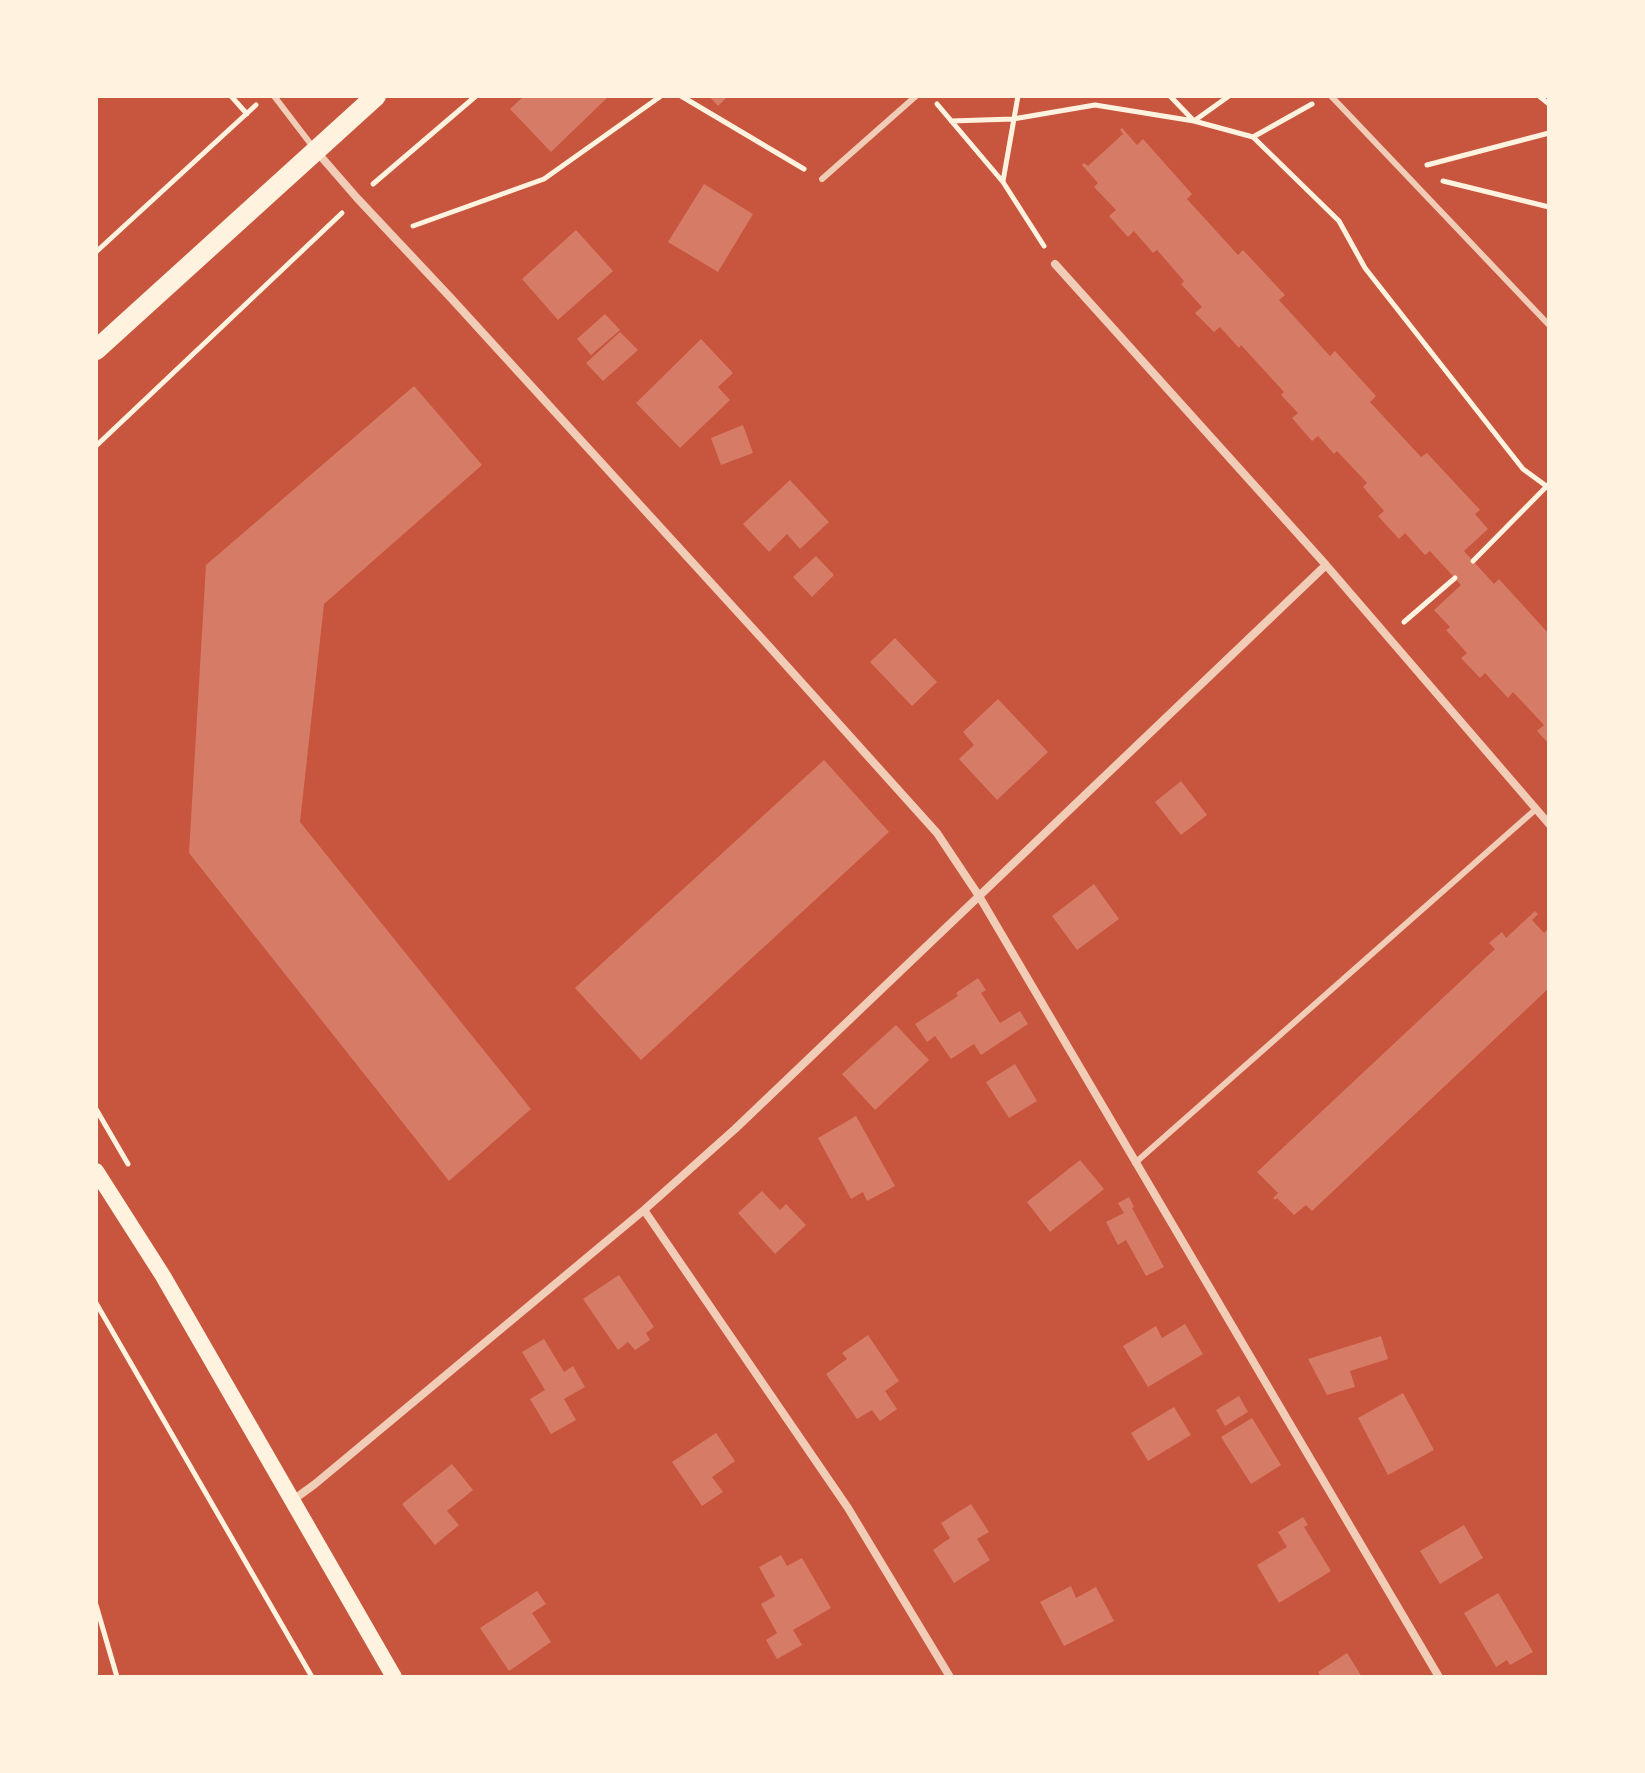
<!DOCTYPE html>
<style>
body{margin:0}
#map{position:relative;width:1645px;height:1773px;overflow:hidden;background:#c8553d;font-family:"DejaVu Sans",sans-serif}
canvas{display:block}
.frame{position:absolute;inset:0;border:98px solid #fff3e0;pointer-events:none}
</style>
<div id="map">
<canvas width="1645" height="1773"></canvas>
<div class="frame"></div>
</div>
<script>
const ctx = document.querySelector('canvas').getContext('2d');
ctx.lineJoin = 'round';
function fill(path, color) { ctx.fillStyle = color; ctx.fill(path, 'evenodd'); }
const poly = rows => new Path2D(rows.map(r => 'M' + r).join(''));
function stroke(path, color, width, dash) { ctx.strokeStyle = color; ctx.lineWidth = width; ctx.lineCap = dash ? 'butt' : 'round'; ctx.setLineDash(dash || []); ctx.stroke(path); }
fill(poly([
 [524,96,609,96,551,152,510,109],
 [709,96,728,96,718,106],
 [1122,128,1137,145,1143,139,1192,194,1187,199,1238,255,1243,250,1285,295,1279,300,1330,356,1335,351,1376,396,1370,402,1421,457,1427,453,1480,510,1475,514,1488,529,1464,551,1494,584,1499,579,1549,634,1549,641,1547,643,1549,646,1549,744,1537,731,1544,725,1513,692,1508,698,1485,673,1480,678,1461,658,1467,653,1446,630,1450,627,1434,610,1461,585,1430,551,1425,555,1405,533,1399,539,1378,516,1384,511,1363,487,1367,483,1337,451,1334,454,1318,436,1312,441,1292,418,1298,413,1281,395,1284,392,1241,345,1239,348,1220,327,1214,332,1195,313,1202,307,1181,284,1184,281,1157,250,1153,253,1134,231,1128,237,1109,216,1116,210,1094,187,1098,183,1082,165,1084,163,1088,166,1123,134,1120,130],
 [704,184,753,214,718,272,668,242],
 [576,230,613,271,558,320,522,279],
 [605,314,620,330,591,355,577,339],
 [620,332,638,350,603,381,586,363],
 [701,339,733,373,718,387,730,400,680,448,636,403],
 [414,386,482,465,324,604,300,822,531,1109,449,1181,189,853,206,565],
 [743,425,753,453,721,465,711,438],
 [790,480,829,522,800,549,787,534,769,552,743,524],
 [816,556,834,575,812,597,793,577],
 [895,638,937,682,912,706,870,662],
 [998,699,1048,752,997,800,959,759,974,745,963,732],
 [824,760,889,832,641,1060,575,988],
 [1181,781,1207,815,1181,835,1155,802],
 [1094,884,1119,919,1077,950,1052,916],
 [1535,911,1538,914,1532,920,1544,933,1549,928,1549,988,1312,1211,1306,1205,1294,1215,1277,1198,1275,1200,1273,1198,1278,1193,1257,1172,1495,949,1489,943,1502,932,1506,938],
 [978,978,986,990,981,993,1000,1023,1020,1011,1028,1024,981,1055,974,1044,951,1059,935,1036,927,1042,915,1024,958,996,956,993],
 [896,1025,929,1060,875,1110,842,1074],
 [1015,1064,1037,1101,1009,1118,986,1082],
 [856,1116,895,1186,867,1201,863,1192,851,1199,818,1138],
 [1080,1160,1104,1189,1050,1232,1027,1202],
 [762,1191,780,1210,786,1204,806,1225,775,1254,738,1213],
 [1129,1197,1134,1207,1132,1208,1164,1267,1146,1276,1126,1240,1118,1245,1106,1222,1124,1213,1118,1203],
 [619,1275,654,1327,646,1333,650,1340,635,1350,628,1342,618,1350,583,1299],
 [1185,1324,1203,1354,1148,1387,1123,1346,1156,1326,1162,1338],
 [868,1335,899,1381,885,1391,897,1409,880,1421,872,1410,857,1419,826,1374,847,1359,842,1353],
 [1381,1336,1388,1359,1350,1371,1355,1387,1327,1395,1308,1359],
 [544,1339,564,1372,573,1366,585,1387,564,1399,576,1420,551,1434,530,1399,545,1390,522,1352],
 [1403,1393,1434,1450,1388,1475,1358,1418],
 [1239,1396,1248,1412,1225,1426,1216,1410],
 [1174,1407,1191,1435,1148,1461,1131,1433],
 [1252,1418,1281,1465,1251,1484,1221,1437],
 [716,1433,735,1461,712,1477,723,1492,702,1506,672,1462],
 [452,1464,473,1490,447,1511,459,1525,435,1545,402,1504],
 [971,1504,989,1532,977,1539,990,1560,954,1583,933,1550,950,1538,941,1523],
 [1303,1517,1308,1525,1304,1527,1331,1571,1279,1603,1257,1565,1287,1547,1278,1532],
 [1464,1525,1483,1558,1440,1584,1420,1551],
 [781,1555,787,1566,802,1558,831,1608,793,1630,802,1645,777,1659,766,1640,777,1633,761,1604,775,1596,759,1567],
 [1071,1586,1076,1598,1096,1587,1114,1621,1064,1646,1040,1602],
 [537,1591,546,1604,532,1613,551,1642,509,1671,480,1628],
 [1498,1593,1533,1652,1510,1665,1507,1660,1496,1667,1464,1613],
 [1347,1653,1362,1677,1321,1677,1318,1672]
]), '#d67c66');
stroke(poly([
 [231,96,247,114],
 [681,96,804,169],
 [1170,96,1194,121,1253,137,1339,221,1365,268,1523,469,1549,488],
 [1539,96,1549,104],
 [937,104,1003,182,1044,246],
 [951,121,1013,119,1095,105,1194,121,1229,96],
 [1253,137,1312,104],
 [1427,165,1549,133],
 [1003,181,1018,96],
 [1443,181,1549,207],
 [373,184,476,96],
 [413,226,544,179,661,96],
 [96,252,256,105],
 [96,446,342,213],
 [1473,561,1549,484],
 [1404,622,1455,578],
 [96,1109,128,1164],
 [96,1303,312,1677],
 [96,1605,117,1677]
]), '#fff3e0', 5);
stroke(poly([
 [274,96,313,147],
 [1331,96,1549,325],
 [822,179,916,96],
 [1135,1163,1536,809]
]), '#f1ccb7', 6);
stroke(poly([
 [317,152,357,198,450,297,766,643,937,833,979,896,1439,1677],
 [1055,264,1326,565,1549,824],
 [644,1210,848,1508,950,1677],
 [293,1500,315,1484,644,1210,735,1129,1326,565]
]), '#f1ccb7', 8);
stroke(poly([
 [96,1171,163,1276,394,1677]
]), '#fff3e0', 16);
stroke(poly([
 [96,350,376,96]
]), '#fff3e0', 20);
</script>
